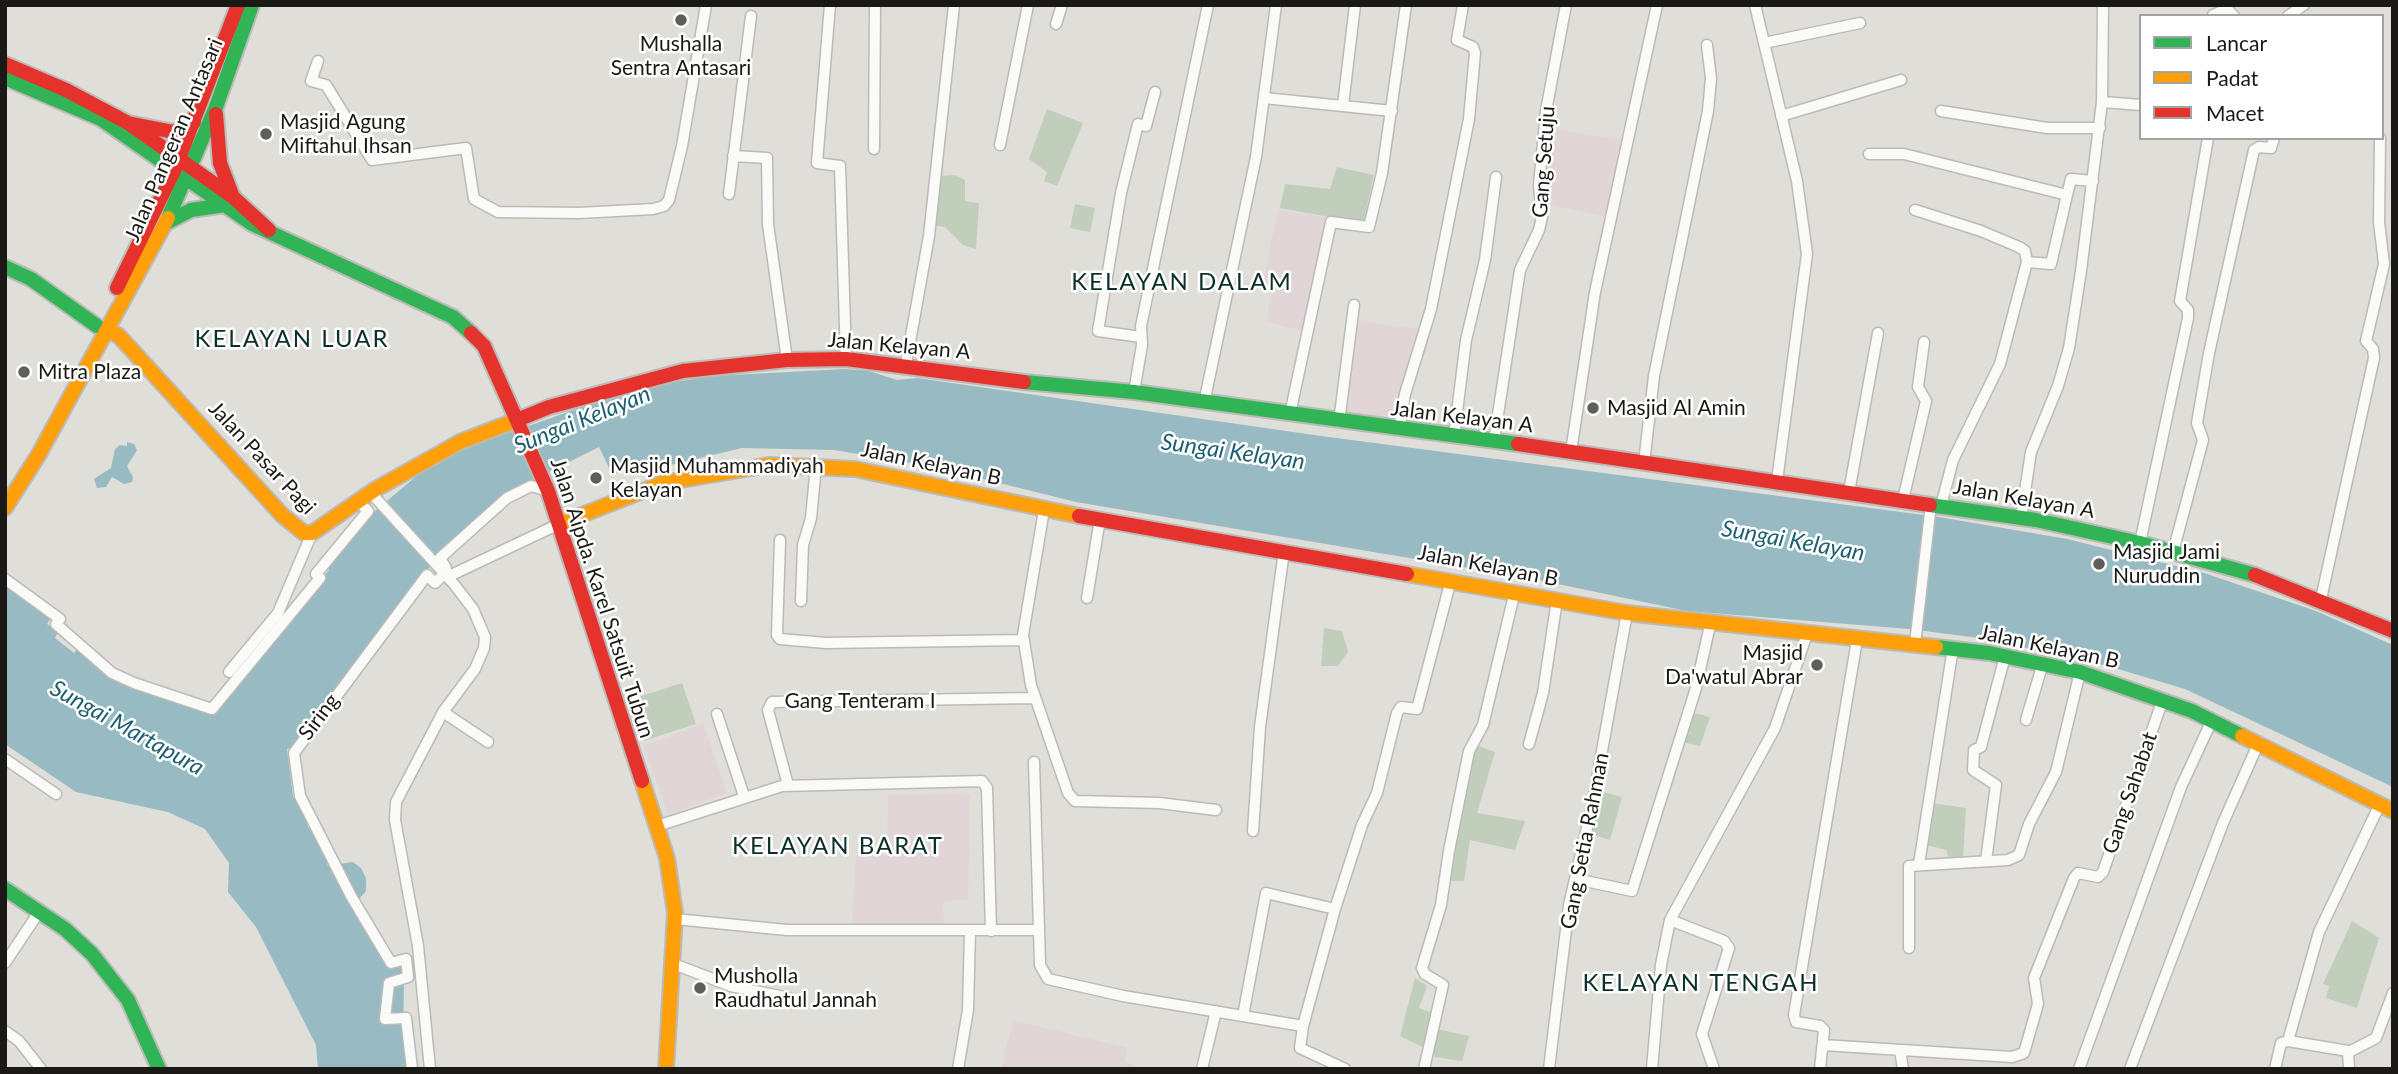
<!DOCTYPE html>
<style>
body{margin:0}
#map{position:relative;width:2398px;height:1074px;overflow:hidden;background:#dfded9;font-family:Lato,sans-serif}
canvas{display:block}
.frame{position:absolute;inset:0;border:7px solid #1a1916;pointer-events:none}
.legend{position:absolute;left:2139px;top:14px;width:245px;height:126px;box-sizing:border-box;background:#fff;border:2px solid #a3a3a2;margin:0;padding:9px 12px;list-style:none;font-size:21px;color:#1a1916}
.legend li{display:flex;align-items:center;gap:14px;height:35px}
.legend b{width:35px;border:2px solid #a3a3a2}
</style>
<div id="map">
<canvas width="2398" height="1074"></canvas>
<div class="frame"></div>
<ul class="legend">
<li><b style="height:9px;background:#30b455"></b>Lancar</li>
<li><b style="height:9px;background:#ff9f0a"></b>Padat</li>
<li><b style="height:9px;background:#e5322d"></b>Macet</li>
</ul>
</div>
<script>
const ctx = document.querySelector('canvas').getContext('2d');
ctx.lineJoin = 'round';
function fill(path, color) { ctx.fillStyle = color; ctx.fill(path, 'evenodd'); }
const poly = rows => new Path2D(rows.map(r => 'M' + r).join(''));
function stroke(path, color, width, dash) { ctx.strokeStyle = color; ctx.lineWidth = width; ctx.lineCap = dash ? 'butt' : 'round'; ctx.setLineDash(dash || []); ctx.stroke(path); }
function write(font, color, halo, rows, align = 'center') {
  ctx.font = font + ' Lato,sans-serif'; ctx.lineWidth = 5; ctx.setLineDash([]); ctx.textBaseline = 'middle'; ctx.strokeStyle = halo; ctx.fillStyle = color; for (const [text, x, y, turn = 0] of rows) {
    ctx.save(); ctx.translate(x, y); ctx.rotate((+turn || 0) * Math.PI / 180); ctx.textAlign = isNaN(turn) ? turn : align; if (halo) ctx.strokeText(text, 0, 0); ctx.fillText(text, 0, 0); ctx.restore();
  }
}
fill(poly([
 [1545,127,1624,140,1610,218,1543,203],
 [1278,210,1332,218,1308,332,1266,322,1271,295,1262,289],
 [1355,321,1421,329,1397,427,1344,417],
 [703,723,727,793,668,814,644,746],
 [970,794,968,900,943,901,944,925,852,924,856,856,887,855,888,795],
 [1013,1020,1127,1048,1125,1062,1145,1069,1001,1069]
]), '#e2d5d8');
fill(poly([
 [1047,109,1083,123,1057,186,1044,181,1047,172,1029,159],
 [1337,167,1374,175,1363,223,1280,208,1285,184,1330,189],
 [955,175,965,180,965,201,979,203,976,249,963,245,945,227,932,225,938,176],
 [1075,204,1095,208,1090,232,1070,228],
 [1324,628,1342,631,1348,652,1338,666,1321,666],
 [682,683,696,724,643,741,632,699],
 [1694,713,1710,717,1700,746,1682,742],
 [1476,745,1495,752,1477,813,1525,821,1515,850,1470,840,1464,881,1451,881,1452,861],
 [1599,791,1622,797,1610,840,1590,834],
 [1932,803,1966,808,1963,858,1949,858,1946,850,1927,845],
 [2352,921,2379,938,2357,1008,2326,998,2329,986,2323,984],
 [1415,978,1427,986,1419,1008,1433,1013,1432,1028,1469,1036,1462,1061,1435,1057,1425,1048,1400,1036]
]), '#c2cebc');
fill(poly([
 [845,369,869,371,897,380,917,378,1321,436,1939,517,2067,539,2204,573,2316,611,2393,645,2393,787,2185,689,2108,666,1987,639,1909,629,1687,611,1534,579,1076,502,935,467,834,450,742,448,666,466,612,474,599,447,513,490,438,556,291,748,287,749,293,796,306,816,308,827,316,836,328,866,353,862,361,868,366,878,366,891,352,907,368,937,390,969,402,966,404,984,403,1025,407,1069,318,1069,316,1045,256,927,228,892,229,863,205,829,168,812,76,792,5,744,5,585,51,618,47,624,58,632,55,638,74,653,79,647,122,683,212,714,329,570,326,567,363,521,431,464,484,438,512,432,601,400,663,384,713,376],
 [127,442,134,444,137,450,127,466,133,477,132,482,124,484,112,477,106,487,97,488,94,479,111,468,115,449,120,445,127,446]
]), '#98bac3');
const street = poly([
 [830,5,817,163,840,166,846,359],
 [1755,5,1797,181,1807,254,1777,481],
 [2213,15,2227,9,2234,16],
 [2288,16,2304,5],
 [1056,24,1062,5],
 [1764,43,1860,23],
 [318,61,311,81,326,85,372,160,466,148,474,199,498,212,579,213,653,209,664,206,669,200,682,146,706,5],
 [1264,98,1392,111],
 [2102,102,2141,105],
 [1343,105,1355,5],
 [1941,111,2047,128,2100,128],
 [1781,116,1901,80],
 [1000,145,1028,5],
 [874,149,875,5],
 [1869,154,1904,154,2067,195,2071,179,2093,181],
 [733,156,767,158,768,224,787,360],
 [729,194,751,16],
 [1915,210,1981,231,2019,247,2025,251,2027,262],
 [1141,337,1098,331,1121,193,1138,124,1146,126,1155,92],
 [906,364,929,236,954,5],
 [1134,392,1142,345,1141,326,1208,5],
 [1204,403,1256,157,1276,5],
 [1290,414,1331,222,1369,227,1382,173,1406,5],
 [1339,422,1354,305],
 [1399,430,1405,394,1431,309,1469,119,1475,53,1473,47,1457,40,1463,5],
 [1454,436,1466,340,1485,260,1496,177],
 [1494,441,1520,270,1539,230,1542,217,1539,185,1546,111,1566,5],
 [1571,452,1595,292,1657,5],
 [1644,463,1654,376,1708,111,1711,78,1707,45],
 [1849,492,1878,333],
 [371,493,453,583,473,609,485,637,484,648,475,669,443,712,396,802,395,820,418,946,430,1069],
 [1903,500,1926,401,1918,387,1924,342],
 [1941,506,1953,460,2000,364,2027,262,2051,264,2067,195],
 [1044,510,1023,635,1031,685,1068,793,1075,801,1159,803,1216,810],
 [2021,518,2031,452,2058,386,2069,348,2081,271,2102,102,2103,5],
 [780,540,777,635,780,639,826,643,1023,640],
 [2140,543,2188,318,2188,310,2180,301,2208,138],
 [2173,552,2203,440,2197,423,2209,353,2254,150,2259,147,2271,148,2274,138],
 [447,577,559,524],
 [5,579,60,619,56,624,112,673,134,683,212,709,320,578,316,574,368,511,358,501],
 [1087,598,1100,519],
 [2321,599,2374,358,2373,349,2366,341,2384,264,2379,222,2380,138],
 [801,601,803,545,811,518,816,466],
 [1915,644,1931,504],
 [229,672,278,613,312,533],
 [443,712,488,742],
 [717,714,744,796],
 [2026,720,2043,663],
 [1529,744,1543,693,1557,600],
 [5,759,56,794],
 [788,785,768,710,772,702,1035,698],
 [657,826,782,786,982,781,987,788,991,931],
 [1253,831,1260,727,1284,551],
 [1986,861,1996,785,1973,770,1974,750,1981,747,2005,656],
 [1919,864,1953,648],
 [1576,879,1632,891,1696,688,1710,625],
 [675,919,787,930,1039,930,1034,762],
 [1670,920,1724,941,1729,948,1702,1034,1714,1069],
 [1039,930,1040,965,1048,979,1123,996,1303,1026,1300,1048,1345,1069],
 [1909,948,1909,866,2008,860,2019,855,2029,824,2056,772,2080,672],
 [5,963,39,912],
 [671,963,731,986,789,998],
 [1243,1016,1266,893,1335,909],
 [1303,1026,1335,909,1362,825,1377,793,1397,713,1401,707,1417,709,1451,580],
 [5,1031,19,1041,41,1069],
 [2288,1041,2319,932,2380,804],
 [1823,1045,2012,1057,2024,1053,2038,1004,2034,978,2074,878,2078,873,2098,877,2103,872,2163,699],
 [1900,1050,1903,1069],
 [2349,1052,2376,1038,2393,993],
 [412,1069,406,1018,385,1019,389,983,408,977,406,959,391,963,351,896,300,796,294,753,427,575,435,583,444,574,446,568,440,558,507,498,531,486,548,491],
 [958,1069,968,1010,970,931],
 [1202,1069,1216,1011],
 [1424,1069,1443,985,1425,974,1422,968,1441,905,1449,851,1469,751,1483,725,1515,591],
 [1549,1069,1569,905,1592,806,1627,613],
 [1652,1069,1661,965,1670,920,1775,728,1807,634],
 [1820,1069,1824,1030,1820,1026,1796,1022,1794,1015,1857,640],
 [2079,1069,2181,787,2212,720],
 [2130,1069,2223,823,2259,742],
 [2275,1069,2281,1043,2288,1041,2348,1051,2349,1069]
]);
const fast = poly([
 [5,78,101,119,252,224,453,317,471,333],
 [168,218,216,107,252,5],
 [166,223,191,210,225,205],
 [5,267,31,279,97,326],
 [1024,382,1134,392,1518,444],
 [1930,505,2036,520,2140,543,2255,575],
 [1936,647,1989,653,2080,672,2192,711,2242,736],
 [5,889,65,929,92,954,128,1000,159,1069]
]);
const slow = poly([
 [108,330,119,336,282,515,304,533,312,533,376,489,460,442,517,420],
 [5,508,39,454,168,218],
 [559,524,663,483,769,465,855,469,1079,516],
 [1407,574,1627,613,1936,647],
 [2242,736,2393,811],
 [642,781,667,858,675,913,666,1069]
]);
const jam = poly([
 [5,64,66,90,128,123,233,197,269,230],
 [216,114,220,163,233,197],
 [128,123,174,132,194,122],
 [117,288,175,169,238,5],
 [471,333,484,346,548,491,642,781],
 [517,420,549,407,683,371,787,360,846,359,1024,382],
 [1518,444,1930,505],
 [1079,516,1407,574],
 [2255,575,2393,631]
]);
stroke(street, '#bbbab6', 13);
stroke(fast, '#bbbab6', 18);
stroke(slow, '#bbbab6', 18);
stroke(jam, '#bbbab6', 18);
stroke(street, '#fafaf9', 10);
stroke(fast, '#30b455', 14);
stroke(slow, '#ff9f0a', 14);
stroke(jam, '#e5322d', 14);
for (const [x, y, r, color] of [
 [681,20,7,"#5f5e5a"],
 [266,134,7,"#5f5e5a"],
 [24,372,7,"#5f5e5a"],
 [1593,408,7,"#5f5e5a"],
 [596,478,7,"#5f5e5a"],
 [2099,564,7,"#5f5e5a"],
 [1817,665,7,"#5f5e5a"],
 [700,988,7,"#5f5e5a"]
]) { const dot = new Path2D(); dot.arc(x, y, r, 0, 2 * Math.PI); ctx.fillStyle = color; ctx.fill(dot); stroke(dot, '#fff', 2.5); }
write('21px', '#1a1916', '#fff', [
 ["Mushalla",681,44,"center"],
 ["Sentra Antasari",681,68,"center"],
 ["Masjid Agung",280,122],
 ["Miftahul Ihsan",280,146],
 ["Mitra Plaza",38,372],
 ["Masjid Al Amin",1607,408],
 ["Masjid Muhammadiyah",610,466],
 ["Kelayan",610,490],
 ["Masjid Jami",2113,552],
 ["Nuruddin",2113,576],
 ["Masjid",1803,653,"right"],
 ["Da'watul Abrar",1803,677,"right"],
 ["Musholla",714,976],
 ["Raudhatul Jannah",714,1000]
], 'left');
write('21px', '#1a1916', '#fff', [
 ["Jalan Pangeran Antasari",174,140,-67],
 ["Gang Setuju",1544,162,-86],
 ["Jalan Kelayan A",899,346,5],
 ["Jalan Kelayan A",1462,417,7],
 ["Jalan Pasar Pagi",262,458,47],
 ["Jalan Kelayan B",931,464,12],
 ["Jalan Kelayan A",2024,499,10],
 ["Jalan Kelayan B",1488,566,11],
 ["Jalan Aipda. Karel Satsuit Tubun",602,598,72],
 ["Jalan Kelayan B",2049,647,12],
 ["Gang Tenteram I",860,701],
 ["Siring",319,717,-53],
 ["Gang Sahabat",2130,793,-71],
 ["Gang Setia Rahman",1585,841,-79]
]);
write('italic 23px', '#1d5f6f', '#fff', [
 ["Sungai Kelayan",582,420,-22],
 ["Sungai Kelayan",1233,452,8],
 ["Sungai Kelayan",1793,541,10],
 ["Sungai Martapura",127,728,29]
]);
ctx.letterSpacing = '2px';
write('24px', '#0e302b', '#fff', [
 ["KELAYAN DALAM",1182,282],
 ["KELAYAN LUAR",292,339],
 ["KELAYAN BARAT",838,846],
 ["KELAYAN TENGAH",1701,983]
]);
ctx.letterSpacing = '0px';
</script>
